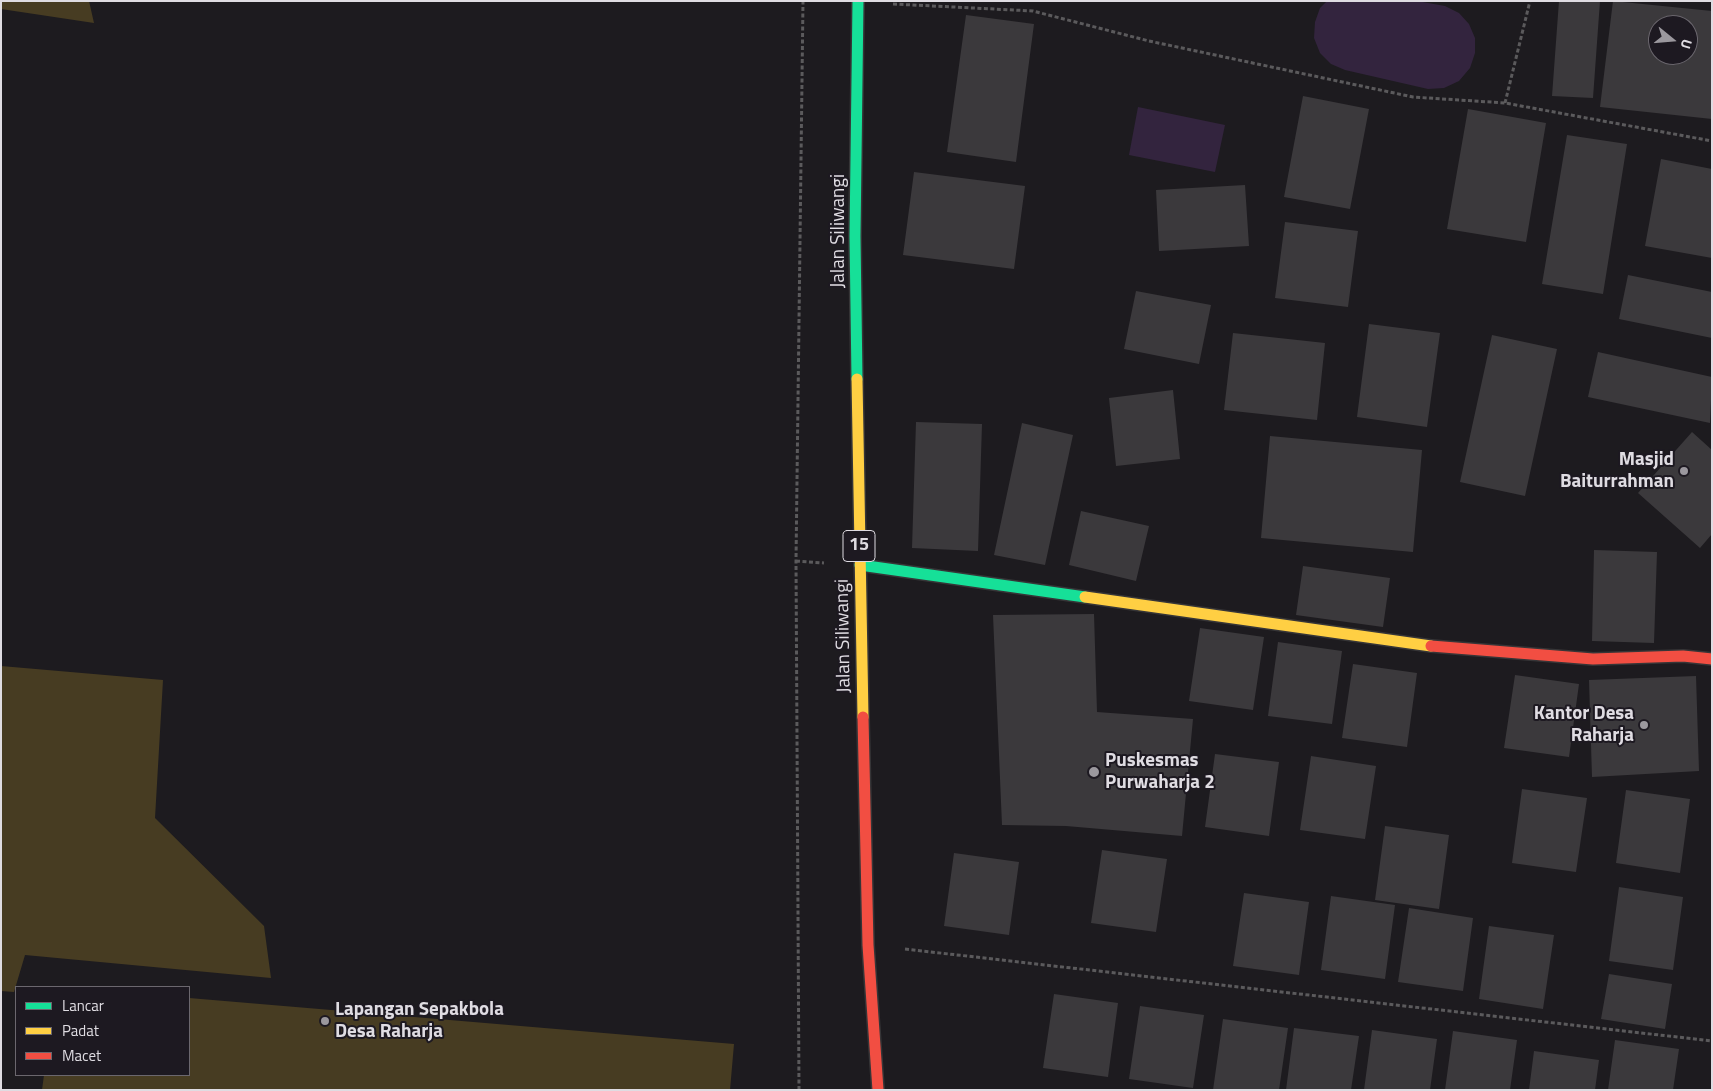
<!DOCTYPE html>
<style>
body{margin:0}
#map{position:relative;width:1713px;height:1091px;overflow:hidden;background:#1d1b1f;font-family:"Titillium Web",sans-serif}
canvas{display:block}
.frame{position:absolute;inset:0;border:2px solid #dfdce2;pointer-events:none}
.legend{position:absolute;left:15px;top:986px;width:175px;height:90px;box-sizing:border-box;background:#1d1921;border:1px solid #6b676e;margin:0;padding:6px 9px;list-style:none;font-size:15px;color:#dfdce2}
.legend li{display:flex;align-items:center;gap:10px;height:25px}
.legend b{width:25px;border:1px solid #6b676e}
.north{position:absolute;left:1648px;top:15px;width:50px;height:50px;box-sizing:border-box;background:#1d1921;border:1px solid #6b676e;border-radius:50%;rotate:107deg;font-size:14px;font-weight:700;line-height:20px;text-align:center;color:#dfdce2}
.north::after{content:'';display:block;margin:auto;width:18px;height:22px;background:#9b989e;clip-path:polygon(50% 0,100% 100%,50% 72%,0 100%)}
</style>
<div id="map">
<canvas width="1713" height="1091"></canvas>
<div class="frame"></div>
<ul class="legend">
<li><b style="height:6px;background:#16e098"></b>Lancar</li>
<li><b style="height:6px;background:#ffcf43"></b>Padat</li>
<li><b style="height:6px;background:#f24e42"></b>Macet</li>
</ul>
<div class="north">U</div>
</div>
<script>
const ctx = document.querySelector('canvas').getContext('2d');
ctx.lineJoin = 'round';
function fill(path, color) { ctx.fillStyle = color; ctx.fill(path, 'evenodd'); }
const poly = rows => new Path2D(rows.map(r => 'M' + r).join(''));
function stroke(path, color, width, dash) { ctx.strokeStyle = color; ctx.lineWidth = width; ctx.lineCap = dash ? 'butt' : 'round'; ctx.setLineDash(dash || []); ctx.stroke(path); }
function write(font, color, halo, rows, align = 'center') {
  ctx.font = font + ' "Titillium Web",sans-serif'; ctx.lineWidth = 4; ctx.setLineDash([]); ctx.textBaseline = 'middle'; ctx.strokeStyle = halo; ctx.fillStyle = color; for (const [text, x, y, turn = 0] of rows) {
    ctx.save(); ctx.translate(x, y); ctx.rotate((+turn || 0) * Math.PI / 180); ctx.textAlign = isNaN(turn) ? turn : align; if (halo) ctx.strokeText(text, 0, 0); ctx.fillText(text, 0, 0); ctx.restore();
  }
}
fill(poly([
 [1,1,89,1,94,23,1,9],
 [1,666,163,680,155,818,264,926,271,978,25,955,14,992,1,991],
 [189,998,734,1044,730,1090,42,1090,44,1075,189,1075]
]), '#473c22');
fill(poly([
 [1327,1,1417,1,1445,6,1459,13,1469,24,1475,38,1475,53,1470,68,1459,81,1444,88,1428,89,1345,70,1331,64,1320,53,1314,38,1315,22,1320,8],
 [1138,107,1225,125,1215,172,1129,155]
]), '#33243e');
fill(poly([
 [1559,1,1600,1,1593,98,1552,96],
 [1613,1,1712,11,1712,119,1600,107],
 [1658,25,1688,25,1688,55,1658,55],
 [966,15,1034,24,1016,162,947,152],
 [1303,96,1369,109,1350,209,1284,197],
 [1468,109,1546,123,1526,242,1447,229],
 [1567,135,1627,144,1603,294,1542,284],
 [1661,159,1712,169,1712,258,1645,246],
 [914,172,1025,186,1014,269,903,255],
 [1245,185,1249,246,1159,251,1156,190],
 [1285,222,1358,231,1348,307,1275,298],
 [1628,275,1712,292,1712,338,1619,319],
 [1136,291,1211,305,1199,364,1124,349],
 [1369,324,1440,333,1427,427,1357,417],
 [1233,333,1325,343,1317,420,1224,410],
 [1492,335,1557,349,1525,496,1460,482],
 [1598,352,1712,377,1710,423,1588,397],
 [1173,390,1180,459,1116,466,1109,398],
 [916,422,982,424,978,551,912,548],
 [1022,423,1073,435,1045,565,994,555],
 [1692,432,1712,450,1712,534,1700,548,1638,493],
 [1270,436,1422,450,1413,552,1261,538],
 [1081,511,1149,526,1136,581,1069,565],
 [1594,550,1657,552,1654,643,1592,641],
 [1303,566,1390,578,1383,627,1296,615],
 [1094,614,1097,712,1193,719,1182,836,1066,826,1002,825,993,615],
 [1200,628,1264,637,1253,710,1189,701],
 [1278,642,1342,651,1332,724,1268,716],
 [1353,664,1417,673,1407,747,1342,738],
 [1515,675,1579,684,1569,757,1504,748],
 [1696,676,1699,771,1592,777,1589,680],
 [1215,754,1279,762,1269,836,1205,827],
 [1311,756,1376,766,1365,839,1300,830],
 [1522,789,1587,798,1576,872,1512,863],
 [1626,790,1690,799,1680,873,1616,863],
 [1385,826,1449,835,1439,909,1375,900],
 [1102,850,1167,859,1156,932,1091,923],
 [954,853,1019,862,1009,935,944,926],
 [1619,887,1683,897,1673,970,1609,961],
 [1244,893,1309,902,1299,975,1233,966],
 [1331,896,1395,905,1385,979,1321,970],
 [1409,908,1473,918,1463,991,1398,982],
 [1489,926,1554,935,1543,1009,1479,999],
 [1609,974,1672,984,1665,1029,1601,1019],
 [1054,994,1118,1003,1108,1077,1043,1068],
 [1140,1006,1204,1015,1193,1088,1129,1079],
 [1223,1019,1288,1028,1279,1090,1213,1090],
 [1294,1028,1359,1036,1351,1090,1286,1090],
 [1372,1030,1437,1039,1430,1090,1364,1090],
 [1453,1031,1517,1040,1510,1090,1445,1090],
 [1615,1040,1679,1049,1673,1090,1608,1090],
 [1534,1051,1599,1060,1595,1090,1529,1090]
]), '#3b393c');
const fast = poly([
 [857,379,855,236,858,1],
 [860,565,1085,597]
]);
const slow = poly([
 [857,379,863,717],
 [1085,597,1431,646]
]);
const jam = poly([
 [1431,646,1593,659,1683,656,1712,659],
 [863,717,868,945,878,1090]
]);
stroke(fast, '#363537', 14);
stroke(slow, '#363537', 14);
stroke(jam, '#363537', 14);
stroke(poly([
 [893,4,1033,11,1149,41,1413,97,1505,103,1712,141],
 [1505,103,1530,1],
 [796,561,824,563],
 [905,949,1712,1041],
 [799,1090,796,561,803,1]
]), '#5b5a5c', 3, [4, 2.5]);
stroke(fast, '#16e098', 11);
stroke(slow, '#ffcf43', 11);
stroke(jam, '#f24e42', 11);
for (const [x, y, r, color] of [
 [1684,471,5,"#9b989e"],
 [1644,725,5,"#9b989e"],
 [1094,772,6,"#9b989e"],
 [325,1021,5,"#9b989e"]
]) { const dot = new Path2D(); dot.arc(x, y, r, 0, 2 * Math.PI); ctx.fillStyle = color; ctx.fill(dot); stroke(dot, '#1d1921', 2); }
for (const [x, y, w] of [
 [859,546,32]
]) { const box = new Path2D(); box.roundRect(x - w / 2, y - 15.5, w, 31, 4); ctx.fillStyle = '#1d1921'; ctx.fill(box); stroke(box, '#dfdce2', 1); }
write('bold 18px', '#dfdce2', null, [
 ["15",859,546]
]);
write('19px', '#dfdce2', '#1d1921', [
 ["Jalan Siliwangi",839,231,-90],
 ["Jalan Siliwangi",844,636,-91]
]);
write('bold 19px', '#dfdce2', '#1d1921', [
 ["Masjid",1674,460],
 ["Baiturrahman",1674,482],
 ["Kantor Desa",1634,714],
 ["Raharja",1634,736],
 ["Puskesmas",1105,761,"left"],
 ["Purwaharja 2",1105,783,"left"],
 ["Lapangan Sepakbola",335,1010,"left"],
 ["Desa Raharja",335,1032,"left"]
], 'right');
</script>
